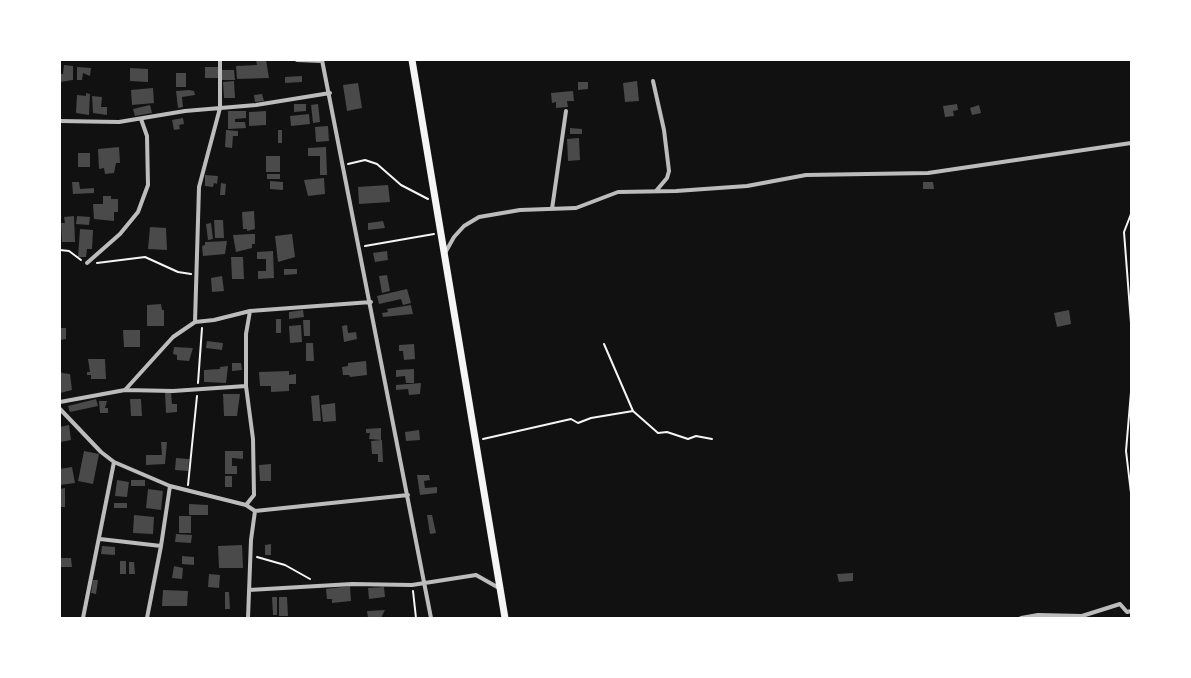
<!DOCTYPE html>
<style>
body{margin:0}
#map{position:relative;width:1191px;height:678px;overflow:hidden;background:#111;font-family:Poppins,sans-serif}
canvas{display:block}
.frame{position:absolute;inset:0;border:61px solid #fff;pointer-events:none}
</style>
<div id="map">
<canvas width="1191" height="678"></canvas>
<div class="frame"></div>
</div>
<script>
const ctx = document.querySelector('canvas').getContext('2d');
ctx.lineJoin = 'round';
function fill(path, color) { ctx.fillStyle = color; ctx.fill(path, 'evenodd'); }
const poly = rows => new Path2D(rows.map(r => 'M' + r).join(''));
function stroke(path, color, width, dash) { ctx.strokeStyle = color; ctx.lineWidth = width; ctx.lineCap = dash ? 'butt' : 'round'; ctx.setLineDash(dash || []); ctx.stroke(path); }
fill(poly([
 [256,60,266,60,269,78,237,79,236,66,257,65],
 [64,65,73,66,73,80,60,82,60,74,63,74],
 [77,67,91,68,90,76,83,73,82,80,77,80],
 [205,67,218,67,218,78,205,78],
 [130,68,148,69,148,82,130,81],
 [222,70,234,70,235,80,222,80],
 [176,73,186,73,186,87,176,87],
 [302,76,302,82,285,83,285,77],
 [234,81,235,98,224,98,223,82],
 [637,81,639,101,625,102,623,83],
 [578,82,588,82,588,89,578,90],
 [358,83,362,108,347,111,343,85],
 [153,88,154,103,132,105,131,90],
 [189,90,194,91,195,95,182,97,183,107,178,108,176,91],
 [573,91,574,101,567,101,568,107,556,108,556,102,552,103,551,93],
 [86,93,90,94,89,115,76,113,77,95,86,96],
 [262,94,264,101,255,102,254,95],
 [92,96,102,97,101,107,107,107,107,115,93,113],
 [294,104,306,104,306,111,294,112],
 [318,104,320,122,313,123,311,105],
 [957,104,958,110,953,111,954,116,945,117,943,106],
 [150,105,152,113,135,116,133,109],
 [979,105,981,113,972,115,970,108],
 [228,111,246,111,246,118,235,119,235,122,245,122,246,128,228,129],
 [266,111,266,125,249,126,249,112],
 [309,114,310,124,291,126,290,116],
 [183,118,184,124,179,125,180,129,174,130,172,120],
 [328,126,329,141,316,142,315,127],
 [570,128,582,129,582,134,570,134],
 [226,130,238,131,238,136,233,136,232,148,225,147],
 [278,130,282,130,282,143,278,143],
 [579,138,580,160,568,161,567,139],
 [119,147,120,163,116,163,114,173,105,174,104,168,99,169,98,149],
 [326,147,327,175,320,175,320,156,308,156,308,148],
 [78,153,90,153,90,167,78,167],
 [266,156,280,156,280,172,266,172],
 [267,174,280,174,280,179,267,179],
 [205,175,218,176,217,184,214,183,213,187,205,186],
 [324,178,325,194,308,196,304,180],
 [270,181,283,182,283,190,270,189],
 [72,182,79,182,80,189,94,188,94,193,73,194],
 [923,182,933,182,934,189,923,189],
 [221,183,226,184,225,195,220,195],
 [388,185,390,202,359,204,358,187],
 [103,196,111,196,111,199,118,199,118,212,114,212,114,221,94,219,93,204,103,204],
 [254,211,255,229,247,231,247,229,243,229,242,212],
 [74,216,75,242,62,242,61,223,65,223,64,217],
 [77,216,90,217,89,225,76,224],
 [214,220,223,220,224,238,215,238],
 [383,221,385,228,368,230,368,223],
 [211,223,213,239,208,240,206,224],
 [150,227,166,228,167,250,148,249],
 [80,229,93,230,92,249,87,249,86,257,78,257],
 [251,234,255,234,255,244,252,244,252,248,236,252,233,235],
 [292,234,295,257,278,262,275,236],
 [227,241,225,254,203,256,202,246,205,245,205,242],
 [273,251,274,278,258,279,258,271,266,271,266,259,257,259,257,252],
 [387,251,388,260,375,262,373,253],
 [231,257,243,257,244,279,232,279],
 [284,269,297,269,297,274,284,275],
 [387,275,390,291,382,293,379,276],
 [222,276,224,291,212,292,211,278],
 [407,289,411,303,403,305,401,299,379,304,377,296],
 [161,304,162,310,164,310,164,326,147,326,147,305],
 [411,305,413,314,383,317,382,313,388,312,387,309],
 [303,310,304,317,289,319,289,312],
 [1069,310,1071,324,1057,327,1054,313],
 [276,319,281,319,281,333,276,333],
 [303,320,310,320,310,336,304,336],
 [301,325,302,342,290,343,289,326],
 [347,325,348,333,356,332,357,339,344,342,342,326],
 [60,328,66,328,66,339,60,340],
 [123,330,140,330,140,347,124,347],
 [207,341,223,343,222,350,206,348],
 [306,343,313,343,314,361,306,361],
 [414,344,415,359,404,360,403,351,399,351,399,345],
 [174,347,193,348,189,361,177,360,177,355,173,354],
 [88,359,105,359,106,379,91,379,91,375,87,375,87,372,90,372],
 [366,361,367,375,350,377,349,375,343,375,342,367,348,366,348,363],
 [232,363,241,363,242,370,232,371],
 [228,366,226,383,204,382,204,370,220,369,220,367],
 [414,369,414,383,406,383,405,376,396,377,396,370],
 [60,371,62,373,70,374,72,390,60,393],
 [289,371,289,375,296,374,296,384,289,384,289,391,271,392,271,386,260,386,259,372],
 [421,383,420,394,409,395,408,389,396,390,396,385],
 [165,392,171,392,172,404,177,404,177,412,166,413],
 [223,394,240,394,237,416,224,416],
 [319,395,321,421,313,421,311,396],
 [96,399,98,406,70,412,68,406],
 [130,399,141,399,142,416,131,416],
 [99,401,107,401,105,408,108,408,108,413,100,413],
 [335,403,336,421,323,422,321,405],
 [69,425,71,440,60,442,60,427],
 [381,428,381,440,369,439,370,433,366,433,366,429],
 [419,430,420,440,406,441,405,432],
 [382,440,383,462,378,462,378,454,372,454,371,441],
 [161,442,167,442,165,464,146,465,146,455,162,455],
 [84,451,99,454,93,484,78,481],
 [225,451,243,451,243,459,232,458,232,466,237,466,237,474,225,474],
 [176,458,189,459,188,471,175,470],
 [271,464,271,481,260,481,259,465],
 [72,467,75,483,60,485,60,469],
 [417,475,429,475,430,480,424,481,425,488,437,487,437,493,420,495],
 [225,476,232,476,232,487,225,487],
 [117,480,129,482,127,497,115,496],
 [131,480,145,480,145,486,131,486],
 [65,488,65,507,60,507,60,489],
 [148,489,163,491,161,510,146,508],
 [114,503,127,503,127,508,114,508],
 [189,504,208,505,208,515,189,515],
 [134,515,154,517,153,534,133,533],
 [427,515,432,515,436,533,430,534],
 [179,516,191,516,191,533,179,533],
 [176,534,192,535,191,543,175,542],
 [271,544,271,555,265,555,265,545],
 [242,545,243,568,219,568,218,546],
 [102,546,115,547,115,555,101,554],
 [182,556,194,557,194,565,182,564],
 [60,558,71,558,72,567,60,567],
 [120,561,126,561,126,574,120,574],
 [129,562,134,562,135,574,129,574],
 [174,566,183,568,182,579,172,578],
 [853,573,853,581,839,582,837,574],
 [209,574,220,575,219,588,208,587],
 [93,580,98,580,96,594,91,593],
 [350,586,351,601,332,603,332,599,327,599,326,589],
 [384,587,385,597,369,599,368,588],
 [163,590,188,591,187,606,162,606],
 [225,592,229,592,230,609,225,609],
 [272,597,277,597,277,615,273,615],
 [279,597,287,597,288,616,279,616],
 [385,610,381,618,368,618,367,611]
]), '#4a4a4a');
stroke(poly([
 [348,164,365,160,377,164,401,185,428,199],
 [1131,214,1124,232,1131,323],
 [365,246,434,234],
 [60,250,69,251,81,260],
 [97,263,145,257,178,272,191,274],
 [604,344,633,411],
 [198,383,202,328],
 [1131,392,1126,451,1131,493],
 [483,439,571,419,578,423,591,418,633,411,658,433,667,432,688,439,696,436,712,439],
 [188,485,197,396],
 [257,557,285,565,310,579],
 [413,591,416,618]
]), '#f5f5f5', 2);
stroke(poly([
 [297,60,322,61],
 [322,60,431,618],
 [653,81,664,130,669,171,667,178,656,191],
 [60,121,119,122,185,111,256,105,330,93],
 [552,209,566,111],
 [445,253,454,237,464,226,479,217,520,210,576,208,618,192,676,191,747,186,806,175,928,173,1131,143],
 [87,263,120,234,138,212,148,185,147,136,141,119],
 [195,322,199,187,220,108,220,60],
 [125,390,173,391,246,386],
 [60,402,125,390,173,337,195,322,214,320,250,311,371,302],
 [60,409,101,452,114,462,170,486,246,505,255,511],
 [246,505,254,495,253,439,246,386,246,334,250,311],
 [100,539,161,546],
 [249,590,352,584,412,585,476,575,499,588],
 [83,618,114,462],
 [147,618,161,546,170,486],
 [248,618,251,540,255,511,408,495],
 [1021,618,1038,615,1082,616,1120,604,1127,612,1131,611]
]), '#bcbcbc', 4);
stroke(poly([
 [412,60,505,618]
]), '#f5f5f5', 7);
</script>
